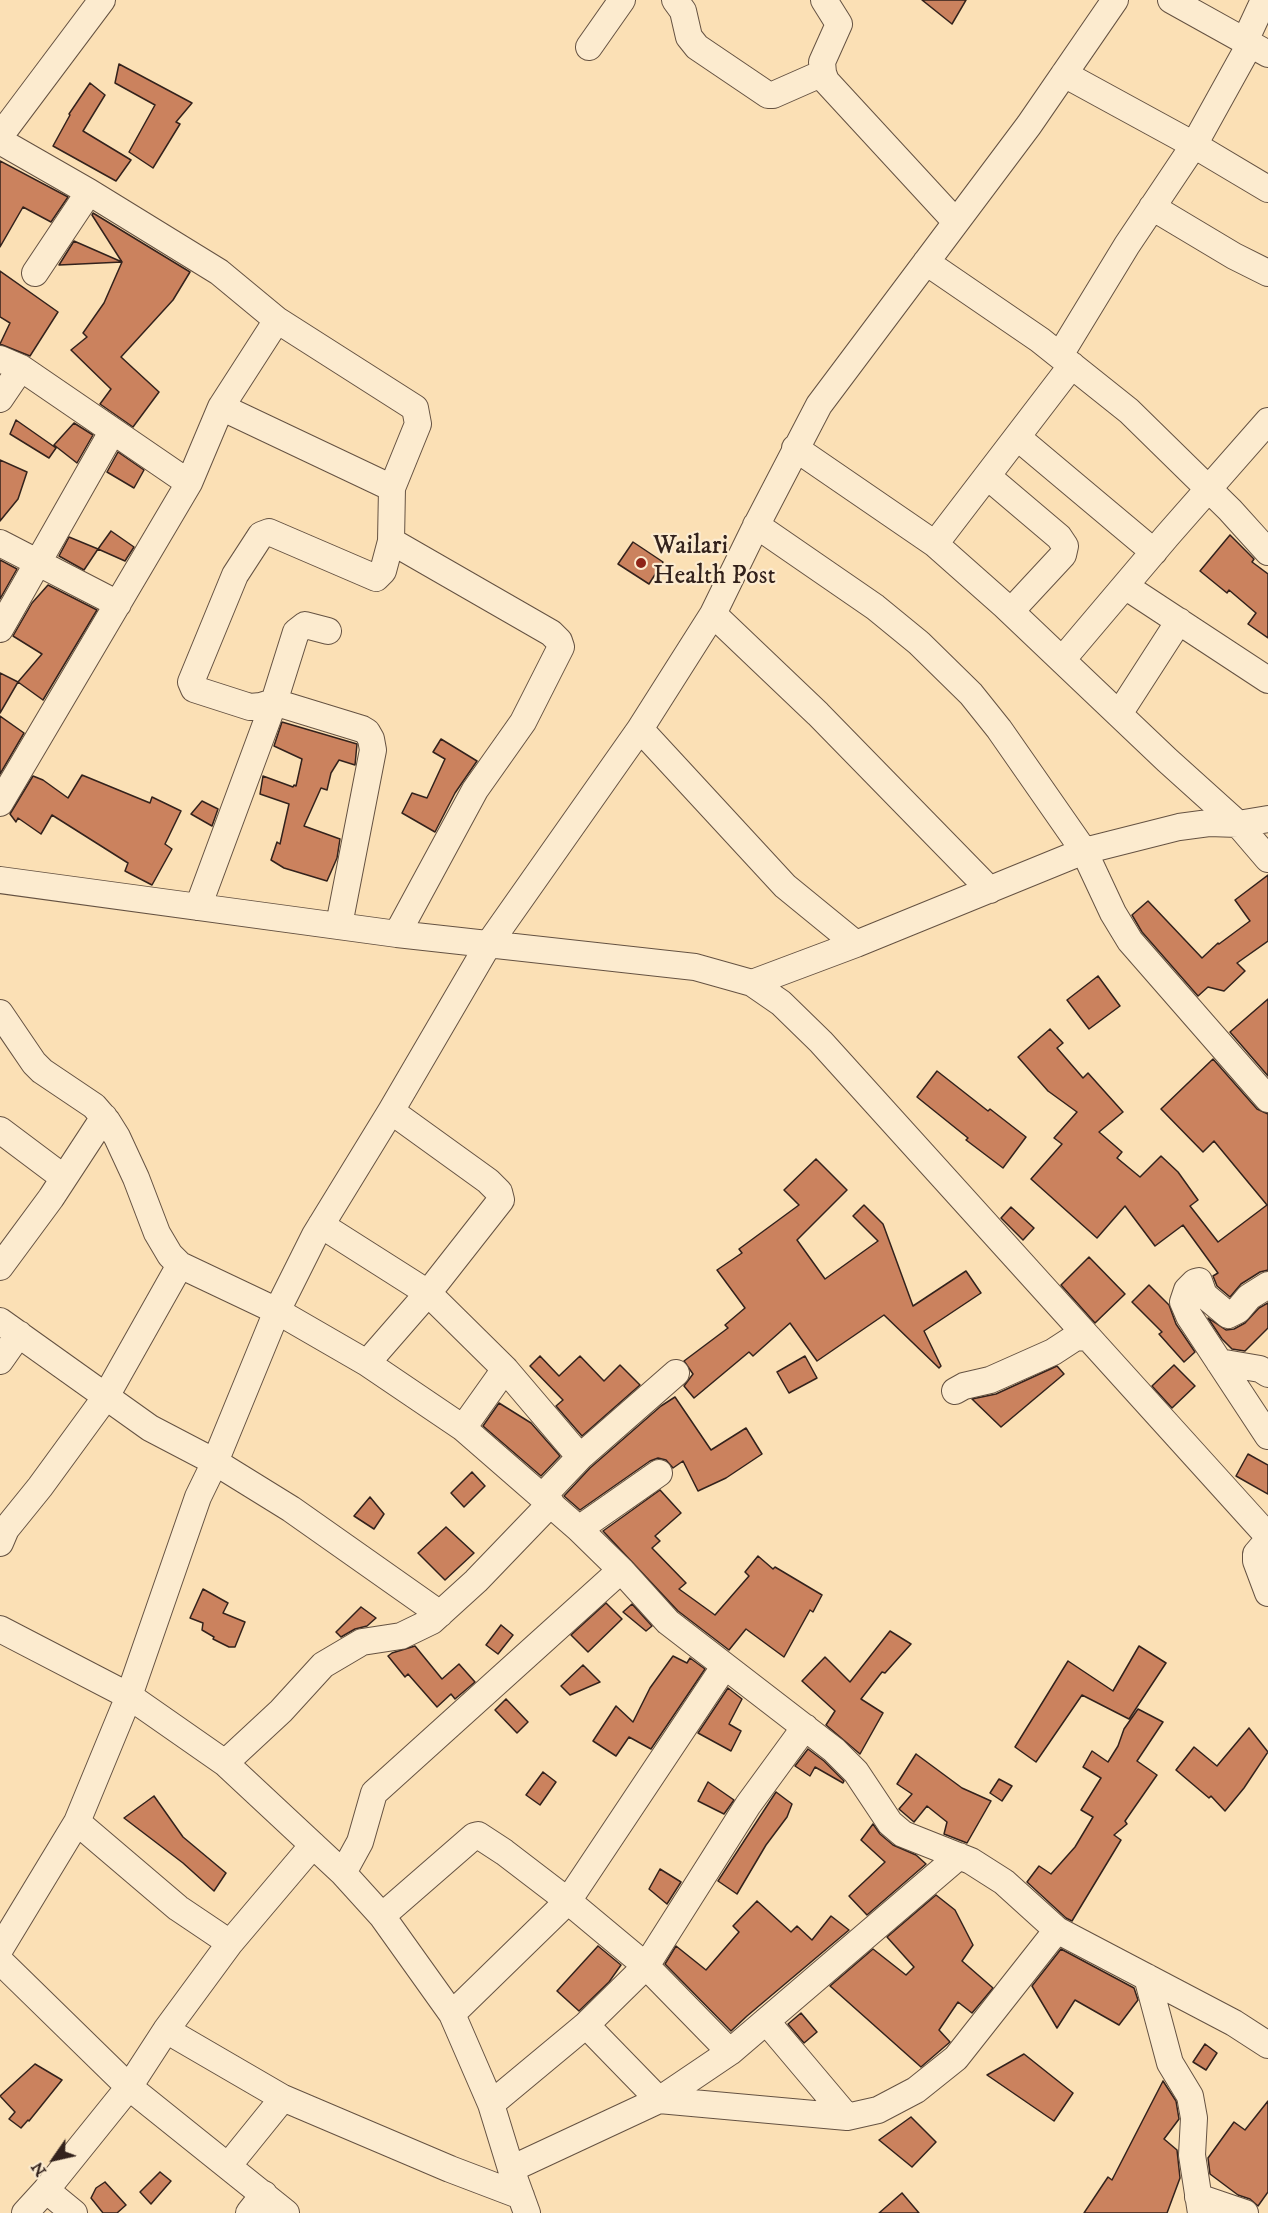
<!DOCTYPE html>
<style>
body{margin:0}
#map{position:relative;width:1268px;height:2213px;overflow:hidden;background:#fbe0b5;font-family:"IM FELL DW Pica",serif}
canvas{display:block}
.north{position:absolute;left:24px;top:2129px;width:60px;height:60px;-webkit-text-stroke:4px #fcebcf;paint-order:stroke;rotate:236deg;font-size:16px;font-weight:700;line-height:24px;text-align:center;color:#33221c}
.north::after{content:'';display:block;margin:auto;width:21px;height:27px;background:#33221c;clip-path:polygon(50% 0,100% 100%,50% 72%,0 100%)}
</style>
<div id="map">
<canvas width="1268" height="2213"></canvas>
<div class="north">N</div>
</div>
<script>
const ctx = document.querySelector('canvas').getContext('2d');
ctx.lineJoin = 'round';
function fill(path, color) { ctx.fillStyle = color; ctx.fill(path, 'evenodd'); }
const poly = rows => new Path2D(rows.map(r => 'M' + r).join(''));
function stroke(path, color, width, dash) { ctx.strokeStyle = color; ctx.lineWidth = width; ctx.lineCap = dash ? 'butt' : 'round'; ctx.setLineDash(dash || []); ctx.stroke(path); }
function write(font, color, halo, rows, align = 'center') {
  ctx.font = font + ' "IM FELL DW Pica",serif'; ctx.lineWidth = 4.5; ctx.setLineDash([]); ctx.textBaseline = 'middle'; ctx.strokeStyle = halo; ctx.fillStyle = color; for (const [text, x, y, turn = 0] of rows) {
    ctx.save(); ctx.translate(x, y); ctx.rotate((+turn || 0) * Math.PI / 180); ctx.textAlign = isNaN(turn) ? turn : align; if (halo) ctx.strokeText(text, 0, 0); ctx.fillText(text, 0, 0); ctx.restore();
  }
}
const building = poly([
 [922,0,966,0,952,24,922,0],
 [119,64,192,103,176,122,180,124,153,168,129,152,155,105,115,83,119,64],
 [90,83,105,95,83,131,131,160,116,181,53,146,70,115,69,114,90,83],
 [0,161,68,197,51,222,23,207,0,247,0,161],
 [93,213,190,272,173,300,121,357,159,392,133,427,100,404,111,389,71,350,87,337,83,333,104,303,122,262,92,215,93,213],
 [74,241,122,262,59,265,74,241],
 [0,271,58,312,30,356,0,344,10,323,0,317,0,271],
 [16,420,56,448,49,458,10,434,16,420],
 [74,423,93,435,77,463,54,445,74,423],
 [118,452,144,470,134,488,107,472,118,452],
 [0,460,27,472,18,499,0,521,0,460],
 [111,531,134,547,125,561,98,549,111,531],
 [1230,535,1254,559,1252,562,1268,574,1268,638,1248,624,1256,613,1229,590,1227,593,1200,571,1230,535],
 [69,537,98,549,84,570,59,556,69,537],
 [633,542,663,562,649,584,618,564,633,542],
 [0,560,17,569,0,599,0,560],
 [48,585,97,610,43,700,18,682,42,654,13,636,32,603,48,585],
 [0,673,18,682,0,713,0,673],
 [0,716,24,733,0,774,0,716],
 [282,722,357,744,355,765,339,760,331,773,327,790,321,788,304,826,340,839,337,858,327,881,284,868,271,860,277,842,280,844,289,804,260,794,263,776,293,787,294,785,296,786,302,759,274,746,282,722],
 [441,739,477,761,455,793,435,832,402,813,412,793,427,798,445,759,433,752,441,739],
 [82,775,150,803,152,797,181,811,165,844,172,849,152,885,125,871,128,863,52,815,41,834,18,818,16,822,10,814,33,776,43,780,68,798,82,775],
 [202,801,218,809,212,826,191,814,202,801],
 [1268,875,1268,941,1237,963,1245,971,1224,991,1208,987,1198,996,1142,932,1132,915,1148,901,1202,958,1218,943,1219,944,1250,921,1235,900,1268,875],
 [1098,976,1120,1006,1089,1029,1067,1000,1098,976],
 [1268,999,1268,1076,1230,1032,1268,999],
 [1050,1029,1063,1043,1057,1048,1083,1078,1088,1073,1123,1112,1099,1132,1122,1152,1117,1158,1140,1177,1161,1156,1178,1172,1198,1200,1190,1206,1218,1242,1267,1205,1214,1141,1203,1152,1161,1109,1213,1059,1257,1109,1268,1114,1268,1270,1260,1272,1241,1284,1230,1297,1217,1286,1213,1276,1218,1273,1183,1225,1155,1246,1125,1206,1097,1238,1031,1179,1062,1144,1054,1138,1077,1112,1048,1091,1018,1057,1050,1029],
 [937,1071,988,1111,990,1109,1026,1137,1003,1168,966,1140,968,1138,917,1097,937,1071],
 [816,1159,847,1190,797,1240,825,1279,878,1241,853,1216,864,1205,883,1224,913,1306,966,1271,981,1293,924,1331,941,1366,939,1368,884,1315,817,1361,790,1323,753,1356,749,1352,694,1398,684,1386,693,1374,684,1361,728,1328,725,1325,745,1308,717,1270,742,1253,739,1249,799,1205,784,1190,816,1159],
 [1011,1207,1034,1228,1023,1240,1001,1218,1011,1207],
 [1089,1257,1125,1294,1095,1323,1061,1285,1089,1257],
 [1149,1285,1169,1305,1176,1324,1195,1352,1184,1362,1159,1334,1162,1332,1132,1302,1149,1285],
 [1268,1303,1268,1328,1245,1351,1232,1349,1222,1339,1208,1318,1226,1330,1234,1329,1245,1323,1259,1308,1268,1303],
 [540,1356,559,1376,580,1356,604,1381,620,1365,640,1385,582,1436,556,1406,563,1400,530,1366,540,1356],
 [805,1356,817,1378,789,1393,777,1372,805,1356],
 [1174,1365,1195,1386,1172,1408,1152,1386,1174,1365],
 [1057,1366,1064,1374,1001,1427,972,1399,996,1394,1057,1366],
 [675,1397,711,1450,746,1428,762,1454,726,1478,698,1491,683,1461,673,1468,666,1460,658,1458,650,1461,580,1510,564,1496,590,1468,661,1406,675,1397],
 [499,1403,531,1423,560,1456,541,1476,483,1426,499,1403],
 [1248,1454,1268,1465,1268,1494,1236,1476,1248,1454],
 [472,1472,485,1486,464,1507,451,1493,472,1472],
 [660,1490,681,1513,655,1536,660,1541,652,1548,686,1583,679,1589,715,1615,749,1576,745,1572,758,1556,773,1569,775,1567,822,1595,813,1612,810,1610,784,1657,746,1629,729,1650,678,1611,603,1531,660,1490],
 [370,1497,384,1514,374,1529,354,1516,370,1497],
 [446,1527,474,1553,445,1580,418,1553,446,1527],
 [203,1589,228,1603,223,1613,245,1622,235,1647,229,1647,213,1639,214,1637,202,1630,203,1623,190,1618,203,1589],
 [606,1603,622,1619,588,1652,571,1635,606,1603],
 [632,1604,652,1626,646,1631,623,1612,632,1604],
 [361,1607,376,1618,367,1626,355,1629,341,1637,336,1632,361,1607],
 [501,1625,513,1635,498,1654,486,1645,501,1625],
 [890,1631,911,1644,885,1673,882,1672,861,1699,883,1713,860,1754,826,1725,835,1711,802,1681,825,1657,850,1682,890,1631],
 [415,1646,442,1679,459,1664,475,1682,455,1699,451,1694,437,1707,408,1674,405,1677,388,1656,392,1653,415,1646],
 [1139,1646,1166,1663,1129,1719,1082,1695,1036,1762,1015,1747,1068,1661,1113,1691,1139,1646],
 [673,1656,687,1663,690,1658,705,1669,651,1749,629,1737,616,1756,593,1741,616,1706,633,1722,650,1688,673,1656],
 [583,1665,600,1682,570,1695,561,1686,583,1665],
 [728,1688,742,1699,729,1724,741,1731,731,1751,698,1733,728,1688],
 [506,1699,528,1722,517,1733,495,1710,506,1699],
 [1138,1709,1163,1722,1137,1761,1157,1775,1125,1821,1127,1824,1114,1835,1121,1840,1072,1921,1066,1918,1027,1882,1039,1866,1051,1874,1075,1847,1093,1817,1081,1810,1101,1778,1083,1767,1092,1751,1108,1762,1118,1746,1124,1729,1138,1709],
 [1249,1728,1268,1752,1244,1788,1225,1811,1211,1796,1209,1798,1176,1770,1194,1747,1217,1766,1249,1728],
 [808,1749,824,1761,844,1781,843,1783,815,1767,810,1776,795,1766,808,1749],
 [916,1754,962,1788,991,1801,967,1843,944,1834,947,1822,927,1806,914,1822,899,1809,912,1794,897,1784,916,1754],
 [543,1772,556,1782,540,1805,526,1795,543,1772],
 [999,1779,1012,1786,1002,1801,990,1793,999,1779],
 [708,1782,734,1800,724,1814,698,1801,708,1782],
 [776,1792,792,1804,787,1817,766,1845,737,1894,718,1881,776,1792],
 [154,1796,183,1837,226,1873,214,1891,183,1863,124,1818,154,1796],
 [873,1824,880,1834,893,1845,916,1855,926,1864,867,1915,849,1896,885,1862,861,1840,873,1824],
 [660,1869,681,1882,667,1904,649,1889,660,1869],
 [936,1895,955,1910,973,1945,962,1961,993,1988,972,2013,958,2002,939,2030,950,2042,921,2067,830,1986,873,1949,906,1975,914,1967,887,1937,936,1895],
 [757,1901,791,1932,797,1926,812,1940,831,1916,849,1930,747,2016,731,2031,665,1964,676,1946,706,1970,739,1932,733,1926,757,1901],
 [598,1946,621,1965,609,1982,579,2011,557,1991,598,1946],
 [1061,1949,1134,1988,1138,2000,1119,2025,1075,2000,1057,2028,1032,1986,1061,1949],
 [801,2013,817,2032,804,2043,788,2024,801,2013],
 [1205,2044,1217,2053,1206,2070,1193,2062,1205,2044],
 [1024,2054,1073,2093,1054,2121,987,2075,1024,2054],
 [35,2064,62,2080,29,2121,28,2120,21,2128,9,2119,15,2112,0,2096,35,2064],
 [1163,2081,1176,2101,1179,2119,1164,2139,1177,2150,1180,2178,1167,2213,1084,2213,1108,2177,1112,2180,1163,2081],
 [1268,2101,1268,2192,1258,2206,1250,2199,1238,2195,1210,2174,1208,2158,1234,2122,1245,2130,1268,2101],
 [911,2117,936,2142,912,2167,879,2140,911,2117],
 [160,2172,171,2181,151,2204,140,2192,160,2172],
 [105,2182,126,2205,117,2213,103,2213,91,2198,96,2188,105,2182],
 [902,2193,919,2213,879,2213,902,2193]
]);
fill(building, '#cb825e');
stroke(building, '#33221c', 1.5);
const minor = poly([
 [675,0,683,11,689,37,697,47,768,95,773,95,823,73],
 [824,0,839,24,822,62,823,73,826,81,956,222],
 [1171,0,1268,54],
 [1245,41,1264,0],
 [589,47,622,0],
 [1064,74,1194,145,1268,189],
 [0,136,102,0],
 [0,141,89,192,219,272,277,320,415,408,418,424,392,488],
 [1152,207,1234,256,1268,273],
 [926,262,1040,340,1129,411,1230,510,1268,552],
 [35,273,89,192],
 [1060,355,1127,245,1194,145,1250,44],
 [0,359,21,368,189,483],
 [0,399,21,368],
 [221,407,392,488,391,541,383,571,376,578,269,532,261,535,235,575,191,682,194,689,250,707,261,706,274,702,362,729,367,732,371,739,373,750,339,925],
 [1017,437,1154,552],
 [795,448,935,544,1005,606,1167,760,1238,824,1268,859],
 [987,476,1059,537,1065,546,1063,555,1011,611],
 [756,525,875,607,919,643,971,694,999,729,1084,851,1113,913,1130,941,1268,1099],
 [391,541,551,633,559,641,561,647,523,722,475,790,397,934],
 [0,543,118,604],
 [935,544,1072,365],
 [1125,586,1268,680],
 [713,614,818,714,990,890],
 [0,629,112,432],
 [1062,660,1167,536,1268,421],
 [1119,714,1179,621],
 [640,729,785,886,856,944],
 [0,803,189,483,221,407,277,320],
 [0,880,397,934,695,967,752,983,781,1003,821,1042,1268,1536],
 [198,907,274,702,296,632,305,625,328,631],
 [752,983,856,944,1084,851,1179,827,1209,823,1238,824,1268,819],
 [0,1013,34,1063,42,1071,94,1106,107,1121,117,1137,136,1178,157,1233,170,1255,180,1265,277,1311,367,1363,463,1428,579,1529,621,1570,668,1622,834,1750,856,1772,890,1823,903,1834,971,1861,1004,1882,1057,1930,1234,2023,1268,2045],
 [0,1130,64,1178],
 [321,1225,428,1293,505,1369,580,1457],
 [0,1267,51,1198,104,1117],
 [1268,1285,1249,1297,1238,1310,1228,1315,1204,1295,1199,1281,1195,1282,1187,1290,1183,1302,1189,1316,1268,1436],
 [0,1321,150,1428,215,1462,291,1509,440,1614],
 [0,1361,19,1334],
 [1219,1362,1260,1369,1268,1374],
 [367,1363,428,1293,501,1200,499,1192,488,1181,391,1111],
 [955,1391,964,1386,990,1380,1053,1352,1076,1337,1089,1338],
 [463,1428,505,1369],
 [542,1497,580,1457,676,1373],
 [579,1529,659,1473],
 [1268,1540,1256,1554,1256,1561,1268,1593],
 [0,1543,6,1529,40,1487,105,1398,180,1265],
 [0,1629,129,1696,225,1763,343,1873,382,1916,452,2014,491,2104,511,2169,527,2213],
 [225,1763,281,1711,323,1665,362,1642,401,1636,432,1621,476,1581,551,1503],
 [77,1822,178,1908,230,1943],
 [343,1873,360,1842,374,1793,621,1570],
 [382,1916,474,1836,478,1835,504,1852,568,1901,646,1966,730,2052],
 [0,1949,77,1822,129,1696,198,1497,215,1462,277,1311,315,1235,391,1111,488,945,640,729,713,614,754,530,819,405,1029,125,1115,0],
 [0,1961,129,2087,286,2213],
 [1147,1977,1170,2063,1190,2096,1194,2118,1192,2155,1201,2213],
 [452,2014,568,1901,724,1667],
 [766,2021,847,2117],
 [586,2025,659,2100,847,2117,878,2110,916,2090,956,2058,1057,1930],
 [166,2030,283,2098,450,2169,521,2196],
 [491,2104,586,2025,646,1966,748,1805,805,1727],
 [228,2166,283,2098],
 [511,2169,659,2100,730,2052,959,1856],
 [46,2190,74,2213],
 [1198,2197,1245,2213],
 [25,2213,46,2190,129,2087,166,2030,230,1943,313,1845],
 [249,2213,264,2194]
]);
stroke(minor, '#655242', 28);
stroke(minor, '#fcebcf', 26);
for (const [x, y, r, color] of [
 [641,563,6,"#8f2418"]
]) { const dot = new Path2D(); dot.arc(x, y, r, 0, 2 * Math.PI); ctx.fillStyle = color; ctx.fill(dot); stroke(dot, '#fcebcf', 2); }
write('26px', '#33221c', '#fcebcf', [
 ["Wailari",653,548],
 ["Health Post",653,578]
], 'left');
</script>
